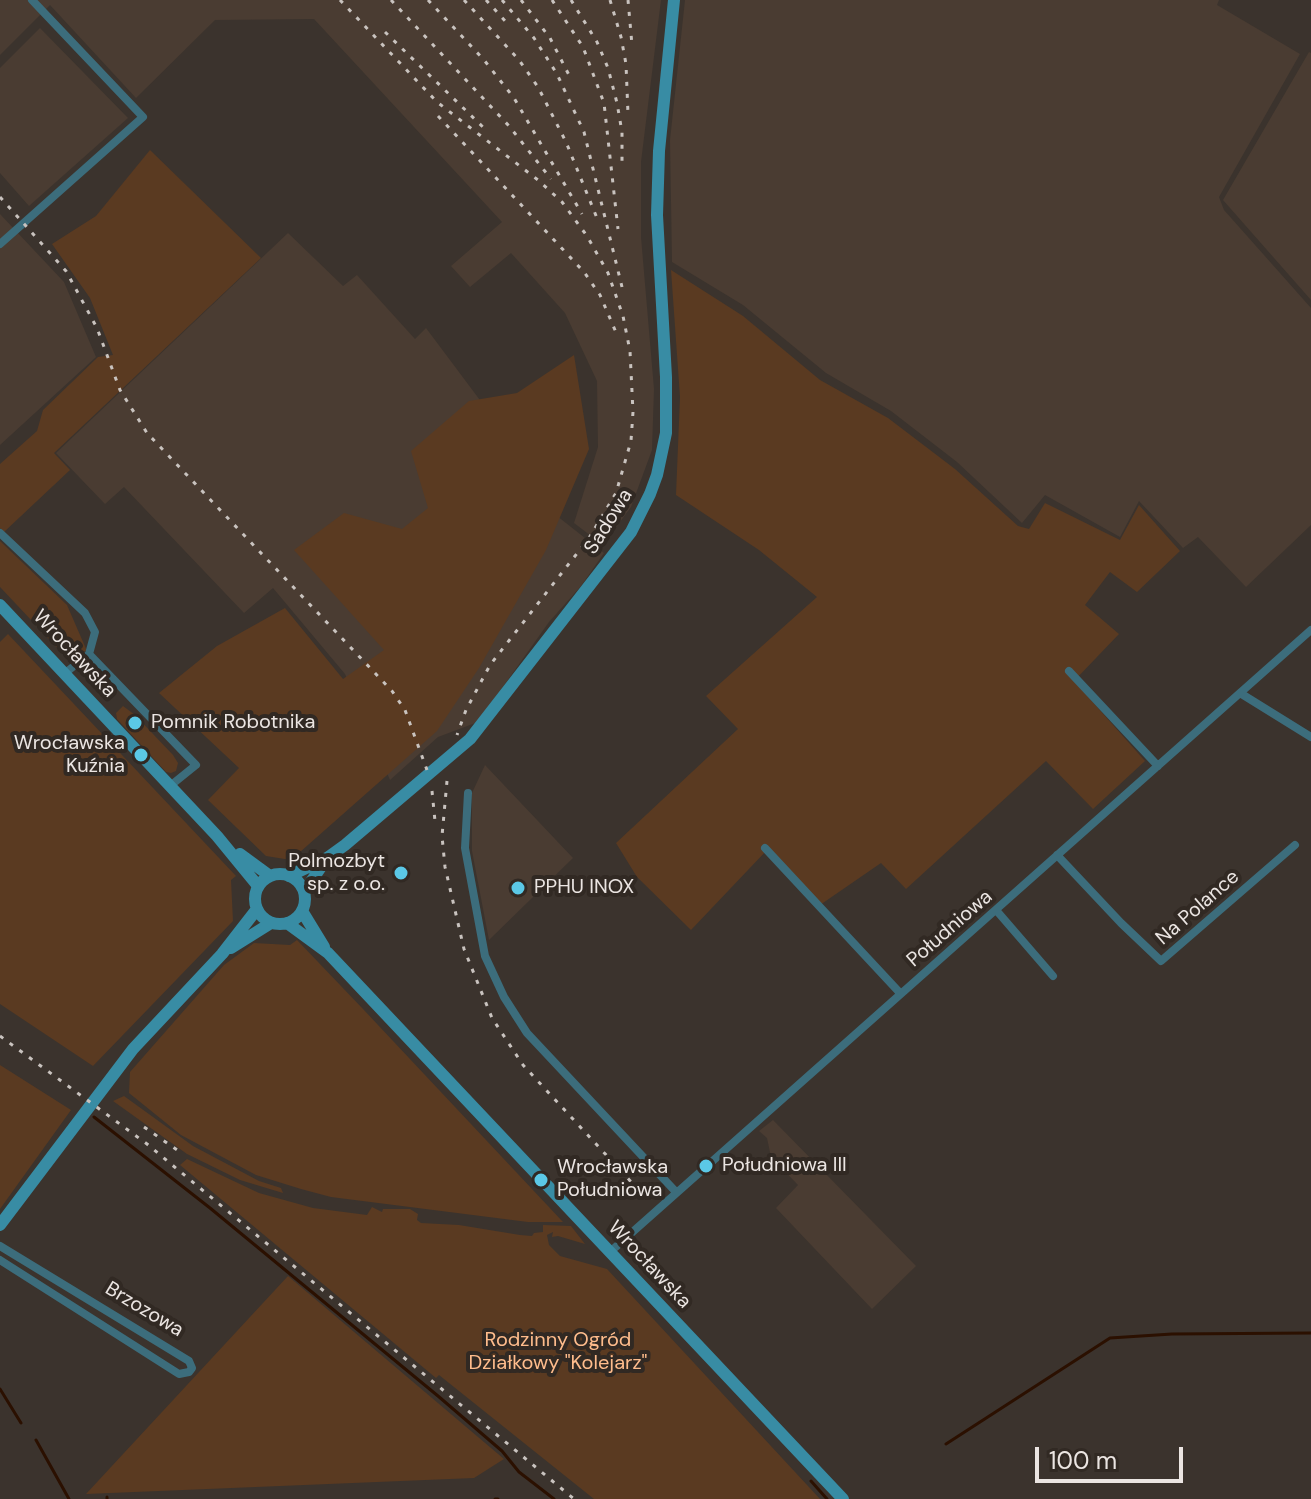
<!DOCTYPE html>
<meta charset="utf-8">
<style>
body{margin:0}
#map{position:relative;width:1311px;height:1499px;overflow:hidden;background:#3b332d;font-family:"DM Sans",sans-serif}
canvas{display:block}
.scale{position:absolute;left:1035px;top:1447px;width:148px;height:36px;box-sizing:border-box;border:4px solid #ebe5e2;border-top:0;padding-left:10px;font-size:24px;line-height:28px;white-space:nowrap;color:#ebe5e2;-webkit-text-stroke:6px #312923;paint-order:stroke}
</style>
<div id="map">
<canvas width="1311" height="1499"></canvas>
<div class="scale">100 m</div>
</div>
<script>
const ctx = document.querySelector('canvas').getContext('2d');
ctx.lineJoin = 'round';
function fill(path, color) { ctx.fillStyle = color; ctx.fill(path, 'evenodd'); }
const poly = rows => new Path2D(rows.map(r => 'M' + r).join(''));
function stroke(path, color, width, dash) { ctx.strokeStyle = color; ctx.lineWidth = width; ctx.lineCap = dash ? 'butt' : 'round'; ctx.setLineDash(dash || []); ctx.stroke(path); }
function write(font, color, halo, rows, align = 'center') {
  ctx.font = font + ' "DM Sans",sans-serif'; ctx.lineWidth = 8; ctx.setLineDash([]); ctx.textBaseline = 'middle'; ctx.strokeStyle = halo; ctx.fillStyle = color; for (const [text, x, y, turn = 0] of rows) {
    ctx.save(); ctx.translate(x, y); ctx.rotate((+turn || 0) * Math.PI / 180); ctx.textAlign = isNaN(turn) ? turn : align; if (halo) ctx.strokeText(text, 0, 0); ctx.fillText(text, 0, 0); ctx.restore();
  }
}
fill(poly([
 [0,0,661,0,641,162,641,237,654,389,652,450,631,507,603,545,574,523,598,447,597,381,565,313,511,253,470,287,451,266,502,222,314,19,215,20,136,98,50,5,0,55],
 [685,0,1219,0,1217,5,1300,54,1219,197,1224,210,1311,308,1311,525,1246,587,1198,537,1183,548,1139,501,1120,537,1045,495,1022,523,957,462,891,411,826,373,743,305,672,262,670,140],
 [40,28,128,118,29,206,0,173,0,68],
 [1309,52,1311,53,1311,300,1223,200],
 [0,214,64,282,96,357,0,445],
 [288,233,343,286,357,275,415,339,426,328,554,499,552,512,604,553,581,586,549,622,478,722,438,737,390,780,345,674,273,588,244,613,124,487,105,504,56,453],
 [485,765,573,858,489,940,472,851,472,793],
 [773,1120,916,1266,872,1309,776,1208,798,1185,771,1157,767,1138,759,1131]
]), '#4a3c32');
fill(poly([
 [150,150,261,258,54,453,70,470,4,532,0,528,0,464,37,431,43,410,98,357,113,355,90,298,52,244,96,216],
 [671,270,743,316,820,380,888,418,955,469,1018,526,1029,529,1045,503,1120,540,1139,505,1180,551,1137,592,1110,572,1085,605,1119,634,1074,681,1145,761,1093,809,1046,761,906,889,881,863,820,905,767,850,691,930,637,877,616,843,738,729,706,696,817,597,759,550,676,495,680,397],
 [574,355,589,449,546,550,479,668,437,731,291,860,266,856,208,800,239,768,159,693,217,646,285,608,343,679,384,650,294,550,344,513,402,529,428,508,411,451,469,401,517,393],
 [0,541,67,605,87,651,64,655,0,587],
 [8,634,236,876,231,880,233,921,93,1066,0,1004,0,642],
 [123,706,135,715,173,755,178,763,176,771,171,773,166,772,117,719,116,713],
 [297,940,363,1009,563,1222,528,1222,331,1197,301,1189,256,1175,181,1135,129,1093,130,1072,224,965,254,943,290,945],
 [0,1065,71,1110,0,1209],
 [124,1096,193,1146,259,1181,281,1188,283,1193,240,1180,187,1154,113,1101],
 [187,1159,259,1193,313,1208,367,1215,372,1207,382,1212,383,1209,410,1209,418,1214,417,1220,421,1223,459,1225,520,1235,532,1236,534,1233,543,1232,543,1225,571,1226,585,1244,558,1236,552,1237,553,1232,547,1235,549,1245,560,1256,607,1269,820,1499,594,1499,439,1375,436,1378,180,1165],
 [288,1276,504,1459,474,1478,86,1494]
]), '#5a3a21');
stroke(poly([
 [94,1117,210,1208,438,1396,502,1451,519,1472,554,1499],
 [0,1389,21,1423],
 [36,1440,69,1499],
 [946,1444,1110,1338,1172,1334,1311,1333],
 [811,1481,827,1499],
 [107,1497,107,1499],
 [495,1499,498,1499]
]), '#2b1000', 3);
stroke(poly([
 [0,244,143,117,32,0],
 [0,533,85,613,95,632,89,654],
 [1069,671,1158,766],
 [64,674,89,654,196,765,170,786],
 [1240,693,1311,737],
 [468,793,465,848,485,956,504,997,527,1033,676,1192],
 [765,848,900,993],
 [1057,855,1121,923,1161,961,1295,845],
 [996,910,1053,976],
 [0,1246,189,1361,192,1368,189,1372,179,1374,0,1260],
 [610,1252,1311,630]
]), '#3c6d7c', 8);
stroke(poly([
 [0,605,217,836,258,886],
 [240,854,270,876],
 '255 899a25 25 0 1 1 50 0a25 25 0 1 1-50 0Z',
 [289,876,327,858,345,845,470,739,631,532,650,494,657,475,666,433,666,377,657,215,659,151,674,0],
 [304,892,325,861],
 [302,911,324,947],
 [287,923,328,953,843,1499],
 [231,948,271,923],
 [0,1225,133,1049,222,954,257,909]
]), '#388ca4', 12);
stroke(poly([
 [340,0,437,102,538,180,562,202,587,236,608,273,623,316,630,351,633,412,631,441,616,493,589,538,490,665,466,710,457,735],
 [391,0,509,126,551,179],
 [428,0,484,60,514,98,582,214],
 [464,0,519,60,538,87,566,142,599,223],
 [486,0,507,23],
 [502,0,534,38,557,74,584,132,622,287],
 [521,0,550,38,570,77],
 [552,0,583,47,604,103,618,229],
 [571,0,597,42,608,68,617,103,622,132,622,163],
 [610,0,621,37,626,64,628,114],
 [628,0,632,45],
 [385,32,486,130],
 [438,116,584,272,600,295,618,337],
 [0,197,66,271,97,328,120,390,147,433,392,691,405,710,427,770],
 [447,781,442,836,445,867,464,949,492,1018,523,1065,633,1184],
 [432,791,435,821],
 [0,1036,147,1144,574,1499],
 [144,1127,180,1152]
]), '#c9c3bf', 3, [4, 8]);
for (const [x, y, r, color] of [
 [135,723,8,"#5bc8e6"],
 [141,755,8,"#5bc8e6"],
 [401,873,8,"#5bc8e6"],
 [518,888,8,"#5bc8e6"],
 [706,1166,8,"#5bc8e6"],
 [541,1180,8,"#5bc8e6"]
]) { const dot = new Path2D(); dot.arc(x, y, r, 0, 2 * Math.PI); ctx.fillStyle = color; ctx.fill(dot); stroke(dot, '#312923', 3); }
write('20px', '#ebe5e2', '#312923', [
 ["Sadowa",609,522,-58],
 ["Wrocławska",74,654,47],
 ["Na Polance",1198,908,-41],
 ["Południowa",950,929,-41],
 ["Wrocławska",649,1265,47],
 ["Brzozowa",144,1310,31]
]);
write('20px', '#ebe5e2', '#312923', [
 ["Pomnik Robotnika",151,723],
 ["Wrocławska",125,744,"right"],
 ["Kuźnia",125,767,"right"],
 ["Polmozbyt",385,862,"right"],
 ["sp. z o.o.",385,885,"right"],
 ["PPHU INOX",534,888],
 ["Południowa III",722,1166],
 ["Wrocławska",557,1168],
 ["Południowa",557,1191]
], 'left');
write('20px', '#febc8c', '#312923', [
 ["Rodzinny Ogród",558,1341],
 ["Działkowy \"Kolejarz\"",558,1364]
]);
</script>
